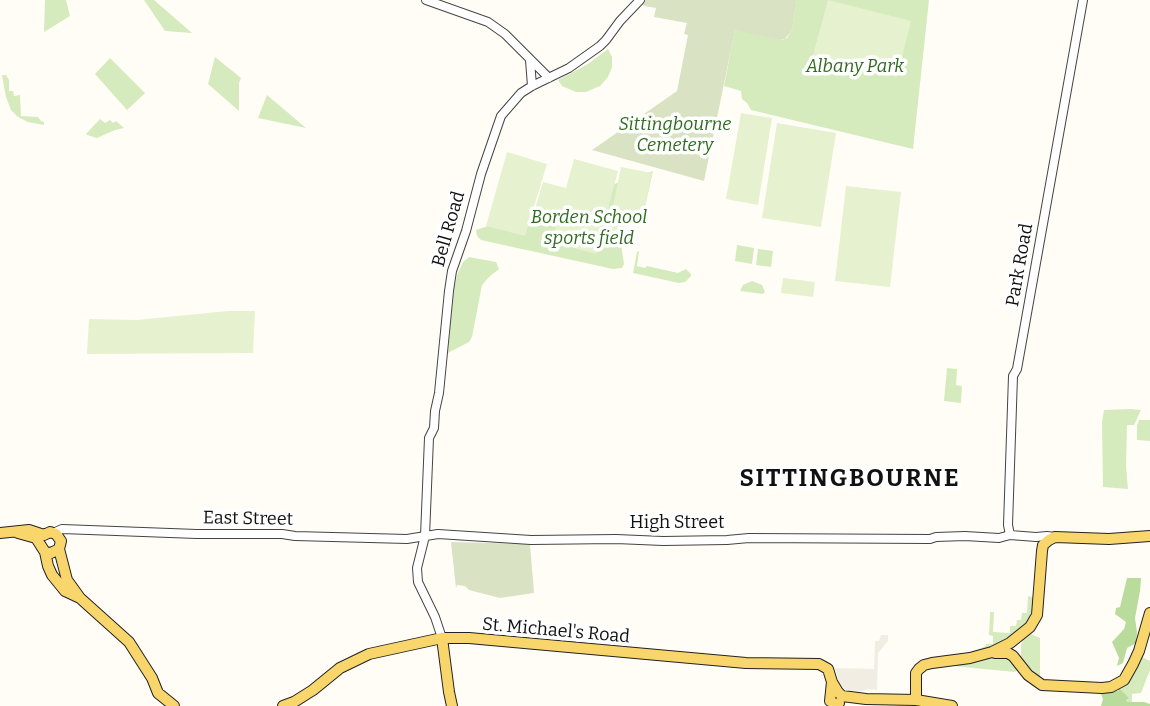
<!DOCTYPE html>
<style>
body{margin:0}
canvas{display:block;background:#fffdf5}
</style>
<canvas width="1150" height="706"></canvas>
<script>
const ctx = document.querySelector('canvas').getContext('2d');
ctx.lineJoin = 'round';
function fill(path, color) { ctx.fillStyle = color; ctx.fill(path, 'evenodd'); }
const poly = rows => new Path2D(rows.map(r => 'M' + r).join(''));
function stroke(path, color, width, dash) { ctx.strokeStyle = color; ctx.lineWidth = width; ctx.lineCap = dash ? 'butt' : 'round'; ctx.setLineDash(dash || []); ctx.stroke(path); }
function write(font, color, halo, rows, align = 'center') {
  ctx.font = font + ' Bitter,serif'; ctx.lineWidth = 7; ctx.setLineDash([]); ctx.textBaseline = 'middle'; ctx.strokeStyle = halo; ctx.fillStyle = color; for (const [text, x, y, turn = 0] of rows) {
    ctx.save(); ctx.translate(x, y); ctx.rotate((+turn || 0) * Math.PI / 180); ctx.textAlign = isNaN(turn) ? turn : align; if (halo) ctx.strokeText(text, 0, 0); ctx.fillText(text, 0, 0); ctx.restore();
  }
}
fill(poly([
 [45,0,66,0,70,16,44,32],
 [144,0,154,0,192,33,165,31],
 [797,0,929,0,913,149,751,110,747,103,742,99,741,91,724,86,735,29,782,40,787,38,792,29],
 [608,49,612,57,612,67,608,77,600,86,586,92,576,92,562,86,558,80,588,64],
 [215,57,241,78,239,83,239,111,208,84],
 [110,58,145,93,127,110,95,74],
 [2,75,6,75,9,80,9,91,13,91,14,96,20,95,21,116,38,117,41,121,44,122,44,125,28,122,18,117,11,110,6,97],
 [267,95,306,128,258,118],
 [100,119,105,123,110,120,113,123,116,121,124,128,115,130,97,138,87,135,86,134],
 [653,171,643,216,628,213,621,244,624,264,622,268,613,269,481,240,477,236,476,230],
 [737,245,754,248,752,264,735,261],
 [758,249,773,251,771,267,756,265],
 [639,251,637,266,645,268,647,266,678,273,686,269,691,274,691,276,685,282,679,283,633,273,637,252],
 [469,257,496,262,499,269,490,276,482,285,472,337,469,342,448,353,453,296,457,275,463,262],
 [752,281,762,285,765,292,763,294,740,291,743,285],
 [947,368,957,369,956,385,962,386,961,403,944,401],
 [1131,409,1141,410,1134,425,1127,425,1126,466,1128,489,1103,487,1102,422,1104,410],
 [1139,420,1150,420,1150,441,1137,440,1137,426],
 [1028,596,1035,598,1034,607,1032,616,1019,632,996,647,961,656,986,646,986,644,993,644,993,636,989,635,990,612,994,612,993,632,1010,633,1010,626,1016,626,1017,620,1021,620,1022,613,1027,613],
 [1031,634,1040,638,1040,679,1033,674,1021,657,1021,645,1024,638],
 [998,655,1009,656,1019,669,1015,672,953,666],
 [1140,656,1150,661,1150,670,1141,693,1132,694,1132,702,1128,702,1119,688,1125,685,1128,680]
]), '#d5ebbd');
fill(poly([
 [1127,578,1141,578,1140,591,1135,618,1137,632,1136,643,1127,648,1123,663,1117,666,1119,658,1112,642,1124,629,1126,622,1115,614,1116,608,1120,607],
 [1119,688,1129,698,1126,700,1128,702,1144,702,1150,704,1150,706,1101,706,1103,699,1101,694,1118,691]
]), '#b9dc9c');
fill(poly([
 [639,0,797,0,792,30,785,39,780,40,735,30,704,181,592,150,677,91,688,35,684,34,687,23,654,17,656,8,644,6],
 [451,542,530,544,534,593,500,598,469,590,465,586,457,585,456,588]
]), '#d9e3c4');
fill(poly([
 [828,0,911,21,897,77,813,55],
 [741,113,772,118,758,205,726,199],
 [777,123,836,133,821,227,762,218],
 [507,152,547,164,525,236,486,226],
 [574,159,618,171,596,254,552,242,562,202,558,215,535,209,543,182,566,188],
 [621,167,652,173,643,216,628,213,621,244,606,241],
 [846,186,901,192,890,287,835,281],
 [783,278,815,282,813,297,781,293],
 [228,311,255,311,253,353,87,354,89,319,137,320]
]), '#e6f2cf');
fill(poly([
 [881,635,888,635,888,641,878,653,877,690,869,689,858,692,846,690,839,683,835,668,874,669,875,641,879,641]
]), '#f1ede2');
const minor = poly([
 [426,0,488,22,505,34,549,78],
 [530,60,532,86],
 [53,533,62,529,197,534,282,534,295,536,407,539,438,534,531,540,616,539,663,541,727,540,749,538,930,539,936,537,965,536,999,538,1010,535,1036,537,1047,536,1055,537],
 [1010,535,1008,525,1013,376,1017,369,1083,0],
 [442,638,435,617,418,582,417,568,425,536,429,438,434,428,435,411,439,393,449,291,452,271,466,231,481,174,501,116,521,93,532,86,569,68,600,46,606,40,620,21,640,0]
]);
const major = poly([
 [0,533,29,530,44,535,50,532,56,534,61,541,59,549,51,553,45,552],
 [18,533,36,538,45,552,48,566,52,575,65,591,80,598,129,642,152,678,158,693,174,706],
 [59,549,67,580,80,598],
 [442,638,449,692,452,706],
 [995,653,1008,653,1013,656,1028,675,1042,685,1102,688,1111,687,1124,680,1133,664,1139,651,1150,613],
 [832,682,830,701,835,704,839,703],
 [842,696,866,699,916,700,952,706],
 [916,700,916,673,919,669,924,665,932,663,970,658,992,652,1010,643,1030,627,1037,615,1042,551,1043,545,1049,540,1055,537,1109,539,1150,536],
 [283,706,294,702,313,690,340,668,369,654,442,638,469,638,746,663,819,664,828,669,832,682,838,692,842,696]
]);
stroke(minor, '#444', 10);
stroke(major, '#222', 12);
stroke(minor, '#fff', 8);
stroke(major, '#f9d66b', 10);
write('italic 18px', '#2f6b1f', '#fff', [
 ["Albany Park",855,67],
 ["Sittingbourne",675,125],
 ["Cemetery",675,146],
 ["Borden School",589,218],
 ["sports field",589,239]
]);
write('18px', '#111', '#fff', [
 ["Bell Road",449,229,-74],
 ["Park Road",1020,265,-80],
 ["East Street",248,519,1],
 ["High Street",677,523],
 ["St. Michael's Road",556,631,5]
]);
ctx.letterSpacing = '2px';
write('bold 24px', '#111', '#fff', [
 ["SITTINGBOURNE",850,479]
]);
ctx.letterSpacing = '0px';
</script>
